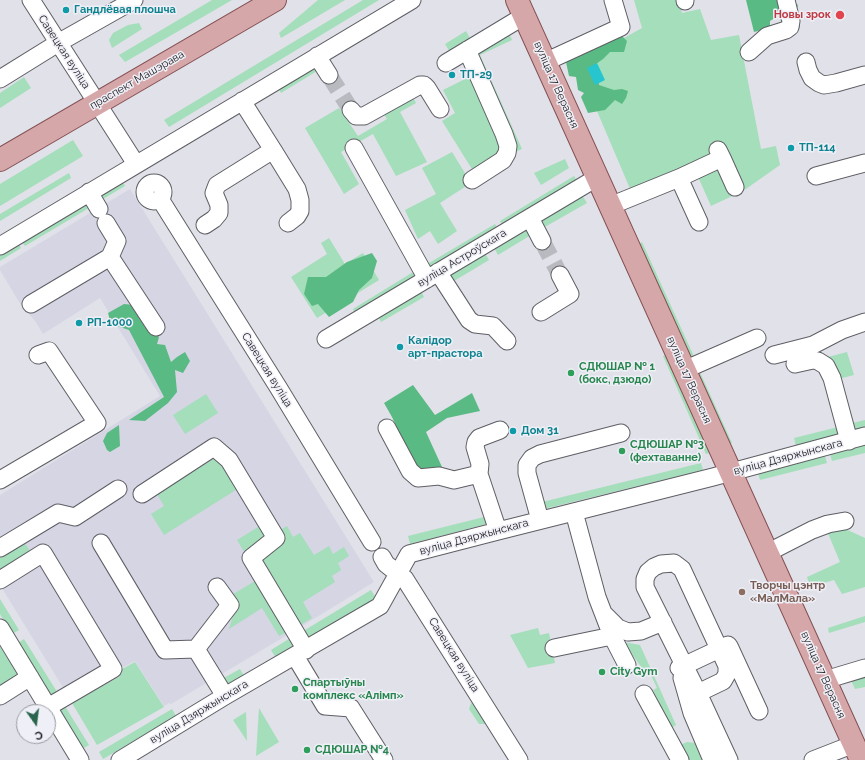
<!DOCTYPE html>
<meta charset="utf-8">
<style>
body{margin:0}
#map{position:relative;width:865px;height:760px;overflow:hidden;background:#e1e1e9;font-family:Raleway,sans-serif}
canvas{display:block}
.north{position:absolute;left:16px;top:704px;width:40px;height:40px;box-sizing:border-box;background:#efeff7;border:1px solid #9a9aa0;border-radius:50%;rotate:166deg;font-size:11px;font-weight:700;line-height:16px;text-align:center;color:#1b1b1e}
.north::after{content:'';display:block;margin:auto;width:14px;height:18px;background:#2b644c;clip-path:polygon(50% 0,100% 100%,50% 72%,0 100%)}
</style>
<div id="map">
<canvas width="865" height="760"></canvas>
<div class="north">С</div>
</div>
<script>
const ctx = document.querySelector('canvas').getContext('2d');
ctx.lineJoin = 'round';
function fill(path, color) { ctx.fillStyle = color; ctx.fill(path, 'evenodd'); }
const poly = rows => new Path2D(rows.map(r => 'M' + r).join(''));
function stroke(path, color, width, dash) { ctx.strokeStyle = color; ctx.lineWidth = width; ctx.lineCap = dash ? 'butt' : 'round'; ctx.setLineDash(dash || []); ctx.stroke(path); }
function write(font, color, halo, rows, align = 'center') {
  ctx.font = font + ' Raleway,sans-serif'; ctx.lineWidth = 3; ctx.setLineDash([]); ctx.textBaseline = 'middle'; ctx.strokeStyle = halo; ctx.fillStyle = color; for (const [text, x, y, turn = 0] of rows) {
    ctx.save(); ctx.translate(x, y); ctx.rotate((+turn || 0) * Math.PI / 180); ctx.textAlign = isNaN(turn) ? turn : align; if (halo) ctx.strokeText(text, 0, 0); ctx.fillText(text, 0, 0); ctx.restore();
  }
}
fill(poly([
 [130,189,374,582,289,634,171,704,169,703,164,706,135,661,121,668,118,676,72,702,0,585,0,495,160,396,100,298,43,334,35,321,19,302,0,270,0,267]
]), '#d5d5e4');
fill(poly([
 [212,0,232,0,125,62,119,55],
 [318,0,345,0,281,38,279,33],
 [363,0,379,0,169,127,164,120],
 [634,0,679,0,682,13,700,9,711,40,739,35,761,149,776,146,780,165,743,191,711,206,695,170,631,191,577,64,642,28],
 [139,23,142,29,112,48,109,40,113,33,128,25],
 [466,31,471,40,450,52,445,44],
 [509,33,512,40,480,55,522,149,515,152,470,50],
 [314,66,317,71,281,93,278,88],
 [473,75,505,149,475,174,442,121,455,113,443,90],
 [24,77,31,88,0,108,0,93],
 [411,93,416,103,400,112,427,162,396,176,373,134,341,152,359,184,344,194,305,128,339,108,358,136,387,119,382,111],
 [73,140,83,156,0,206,0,184],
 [452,152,471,183,440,203,457,231,438,244,430,231,418,239,405,210,436,194,422,168],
 [565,159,569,168,541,185,534,173],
 [69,173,71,178,0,221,0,214],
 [574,176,578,183,503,227,500,221],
 [122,181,125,186,98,202,95,197],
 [582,195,587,203,543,228,539,219],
 [91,199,94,205,25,246,21,241],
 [495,224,499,230,428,272,424,266],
 [526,227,531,235,498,255,493,246],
 [329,238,345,264,363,253,379,280,317,318,291,277,327,254,321,243],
 [642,242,696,361,690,363,637,245],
 [18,243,21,248,0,261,0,254],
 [484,252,489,260,449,284,444,276],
 [418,269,422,275,356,315,353,309],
 [420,289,424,297,381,322,377,314],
 [847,352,854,375,835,380,828,357],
 [667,354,710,453,706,454,663,356],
 [699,370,732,443,727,445,694,372],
 [206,394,218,413,185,434,173,415],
 [865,420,865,428,850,432,848,424],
 [842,426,844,433,796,446,794,438],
 [865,445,865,453,832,461,830,454],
 [218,456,239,488,164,535,151,514,164,506,157,494],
 [825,456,827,463,760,480,758,473],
 [701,463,703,470,544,509,542,502],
 [488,516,490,523,410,544,408,536],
 [263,524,271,536,287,526,293,537,300,533,314,555,329,546,333,554,344,547,349,556,338,563,341,570,332,576,335,582,303,602,312,618,292,630,237,540],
 [841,527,865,538,865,587,842,594,834,580,810,587,807,577,840,562,827,531],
 [24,542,32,554,0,573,0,557],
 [255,581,287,632,279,636,262,608,229,629,236,606,230,596],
 [371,590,376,598,305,641,300,633],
 [0,599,19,630,12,634,0,614],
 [865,616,865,622,829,633,828,628],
 [538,628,540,635,549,633,555,663,528,668,510,635],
 [292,637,294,641,292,648,276,658,271,650],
 [24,639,59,695,53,700,18,643],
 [623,642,640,645,676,725,671,728,653,690,657,688,649,671,645,672],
 [0,646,21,679,0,692],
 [135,662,164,707,97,745,72,703,119,677,122,669],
 [240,669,244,676,228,685,220,680],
 [865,672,865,687,855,689,849,676],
 [63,703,89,745,82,749,57,706],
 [471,703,474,703,486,723,485,724,479,724,469,709],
 [259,708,279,742,256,756],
 [172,709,176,716,103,759,99,752],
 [246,712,247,741,233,720],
 [687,742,696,743,702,760,689,760,680,745]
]), '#a4deba');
fill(poly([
 [746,0,791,0,798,5,795,15,800,25,799,30,786,35,784,26,778,16,770,21,770,28,754,32],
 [620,34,627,41,624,52,610,52,603,59,596,64,599,85,614,90,622,89,628,91,626,98,622,104,615,100,605,110,588,113,581,97,584,93,578,90,576,77,569,76,566,62],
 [372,253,377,261,372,278,359,290,353,302,329,317,318,304,312,306,304,294,308,277,326,277,347,262],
 [124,304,143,306,152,316,144,326,159,337,157,344,165,345,171,362,177,357,185,352,190,361,183,373,175,370,177,392,168,403,145,421,129,420,164,397,129,330,111,324,108,313],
 [413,385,435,415,472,393,480,411,447,418,426,432,442,467,419,475,392,417,384,403],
 [119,425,120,446,110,452,107,450,103,441,107,433]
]), '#5aba84');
fill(poly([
 [597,63,605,80,595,85,587,68]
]), '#27c5ce');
stroke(poly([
 [329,75,351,110],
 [542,241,560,275]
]), '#b9b9c0', 17, [17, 8]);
const minor = poly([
 [31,0,136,164],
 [685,0,685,1],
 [467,50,504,134,508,146,507,153,503,160,472,180],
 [749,52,767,36,786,30,790,27,791,21,786,0],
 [317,56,329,75],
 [545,62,621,27,613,0],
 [806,62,808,70,812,78,819,83,824,85,836,83,865,75],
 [446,63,524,16],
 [0,79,58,43,134,0],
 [351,110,356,116,364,116,420,85,424,85,427,88,440,109],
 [354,148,427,279],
 [273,150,297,189,300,200,300,211,297,216,288,223],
 [722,158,735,187],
 [816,176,865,163],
 [679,178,722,158,718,150],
 '145 192a9 9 0 1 1 18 0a9 9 0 1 1-18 0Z',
 [89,192,99,209],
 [160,199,278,387,372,542],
 [610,206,679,178,699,222],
 [530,218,542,241],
 [205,225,214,219,219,213,219,205,214,193,217,185,273,150,242,101],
 [0,246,412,0],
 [110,257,156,327],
 [438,272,469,320,475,324,493,326,507,341],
 [31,304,110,257,117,241,106,223],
 [541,312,570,294,560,275],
 [326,339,598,177],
 [774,355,813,345,842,330,865,322],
 [795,364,813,360,818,361,826,366,832,378,849,441],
 [684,370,757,338],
 [387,428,410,471,418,478,439,476,454,480,479,474,498,531],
 [479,474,480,464,475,447,476,442,479,438,500,430],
 [0,480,97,423,49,351,38,355],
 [142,494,214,447,229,460,276,538,251,558,306,650],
 [574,512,597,597,612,636,627,665],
 [540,520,527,473,527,465,532,458,540,454,621,433],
 [101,543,165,650,196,649],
 [0,548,58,513,75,517,118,489],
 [767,553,812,530,828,524,845,521],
 [382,557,386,564,405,579,519,760],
 [0,580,43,553,113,669,48,707],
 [217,587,230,605,196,649,225,696],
 [605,615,618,628,628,632,641,631,663,622],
 [0,628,80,760],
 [729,646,759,711],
 [554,648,612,636],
 [295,656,325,706,351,708,384,760],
 [679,668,728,645],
 [682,678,692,713,712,760],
 [825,680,865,668],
 [698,693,723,681,727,674,727,666,682,569,674,563,661,564,654,567,648,572,645,579,645,587,698,693,729,760],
 [644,694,680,760],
 [0,696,30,677],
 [120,760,225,696,380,606,409,554,498,531,713,477,865,436],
 [813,760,854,744]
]);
const major = poly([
 [517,0,861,760],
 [0,160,275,0]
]);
stroke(minor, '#5e5e65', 19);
stroke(major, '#835053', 24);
stroke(minor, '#fff', 17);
stroke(major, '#d6a7a9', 22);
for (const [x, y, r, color] of [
 [66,10,4,"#0f9aa8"],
 [840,15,5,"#e0444e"],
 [452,75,4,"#0f9aa8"],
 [791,148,4,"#0f9aa8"],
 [79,323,4,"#0f9aa8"],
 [400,347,4,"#0f9aa8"],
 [571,373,4,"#2e9e5b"],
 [513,431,4,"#0f9aa8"],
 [622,451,4,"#2e9e5b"],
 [742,592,4,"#8d6e63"],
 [602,672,4,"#2e9e5b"],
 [295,689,4,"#2e9e5b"],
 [307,750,4,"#2e9e5b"]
]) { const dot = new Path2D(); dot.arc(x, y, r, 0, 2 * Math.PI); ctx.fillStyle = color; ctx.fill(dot); stroke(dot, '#efeff7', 1.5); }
write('bold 11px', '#0d838f', '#efeff7', [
 ["Гандлёвая плошча",74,10],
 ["ТП-29",460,75],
 ["ТП-114",799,148],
 ["РП-1000",87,323],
 ["Калідор",408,341],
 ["арт-прастора",408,354],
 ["Дом 31",521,431]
], 'left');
write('bold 11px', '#be3a42', '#efeff7', [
 ["Новы зрок",831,15]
], 'right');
write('11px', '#1b1b1e', '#efeff7', [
 ["Савецкая вуліца",64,52,57],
 ["праспект Машэрава",137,80,-30],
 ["вуліца 17 Верасня",556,85,66],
 ["вуліца Астроўскага",462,258,-31],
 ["Савецкая вуліца",267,370,58],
 ["вуліца 17 Верасня",689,380,66],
 ["вуліца Дзяржынскага",788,457,-15],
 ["вуліца Дзяржынскага",474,537,-15],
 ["Савецкая вуліца",454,655,58],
 ["вуліца 17 Верасня",823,675,66],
 ["вуліца Дзяржынскага",199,712,-31]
]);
write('bold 11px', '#27864d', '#efeff7', [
 ["СДЮШАР № 1",579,367],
 ["(бокс, дзюдо)",579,380],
 ["СДЮШАР №3",630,445],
 ["(фехтаванне)",630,458],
 ["City Gym",610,672],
 ["Спартыўны",303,683],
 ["комплекс «Алімп»",303,696],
 ["СДЮШАР №4",315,750]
], 'left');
write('bold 11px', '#785e54', '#efeff7', [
 ["Творчы цэнтр",750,586],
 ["«МалМала»",750,599]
], 'left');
</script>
